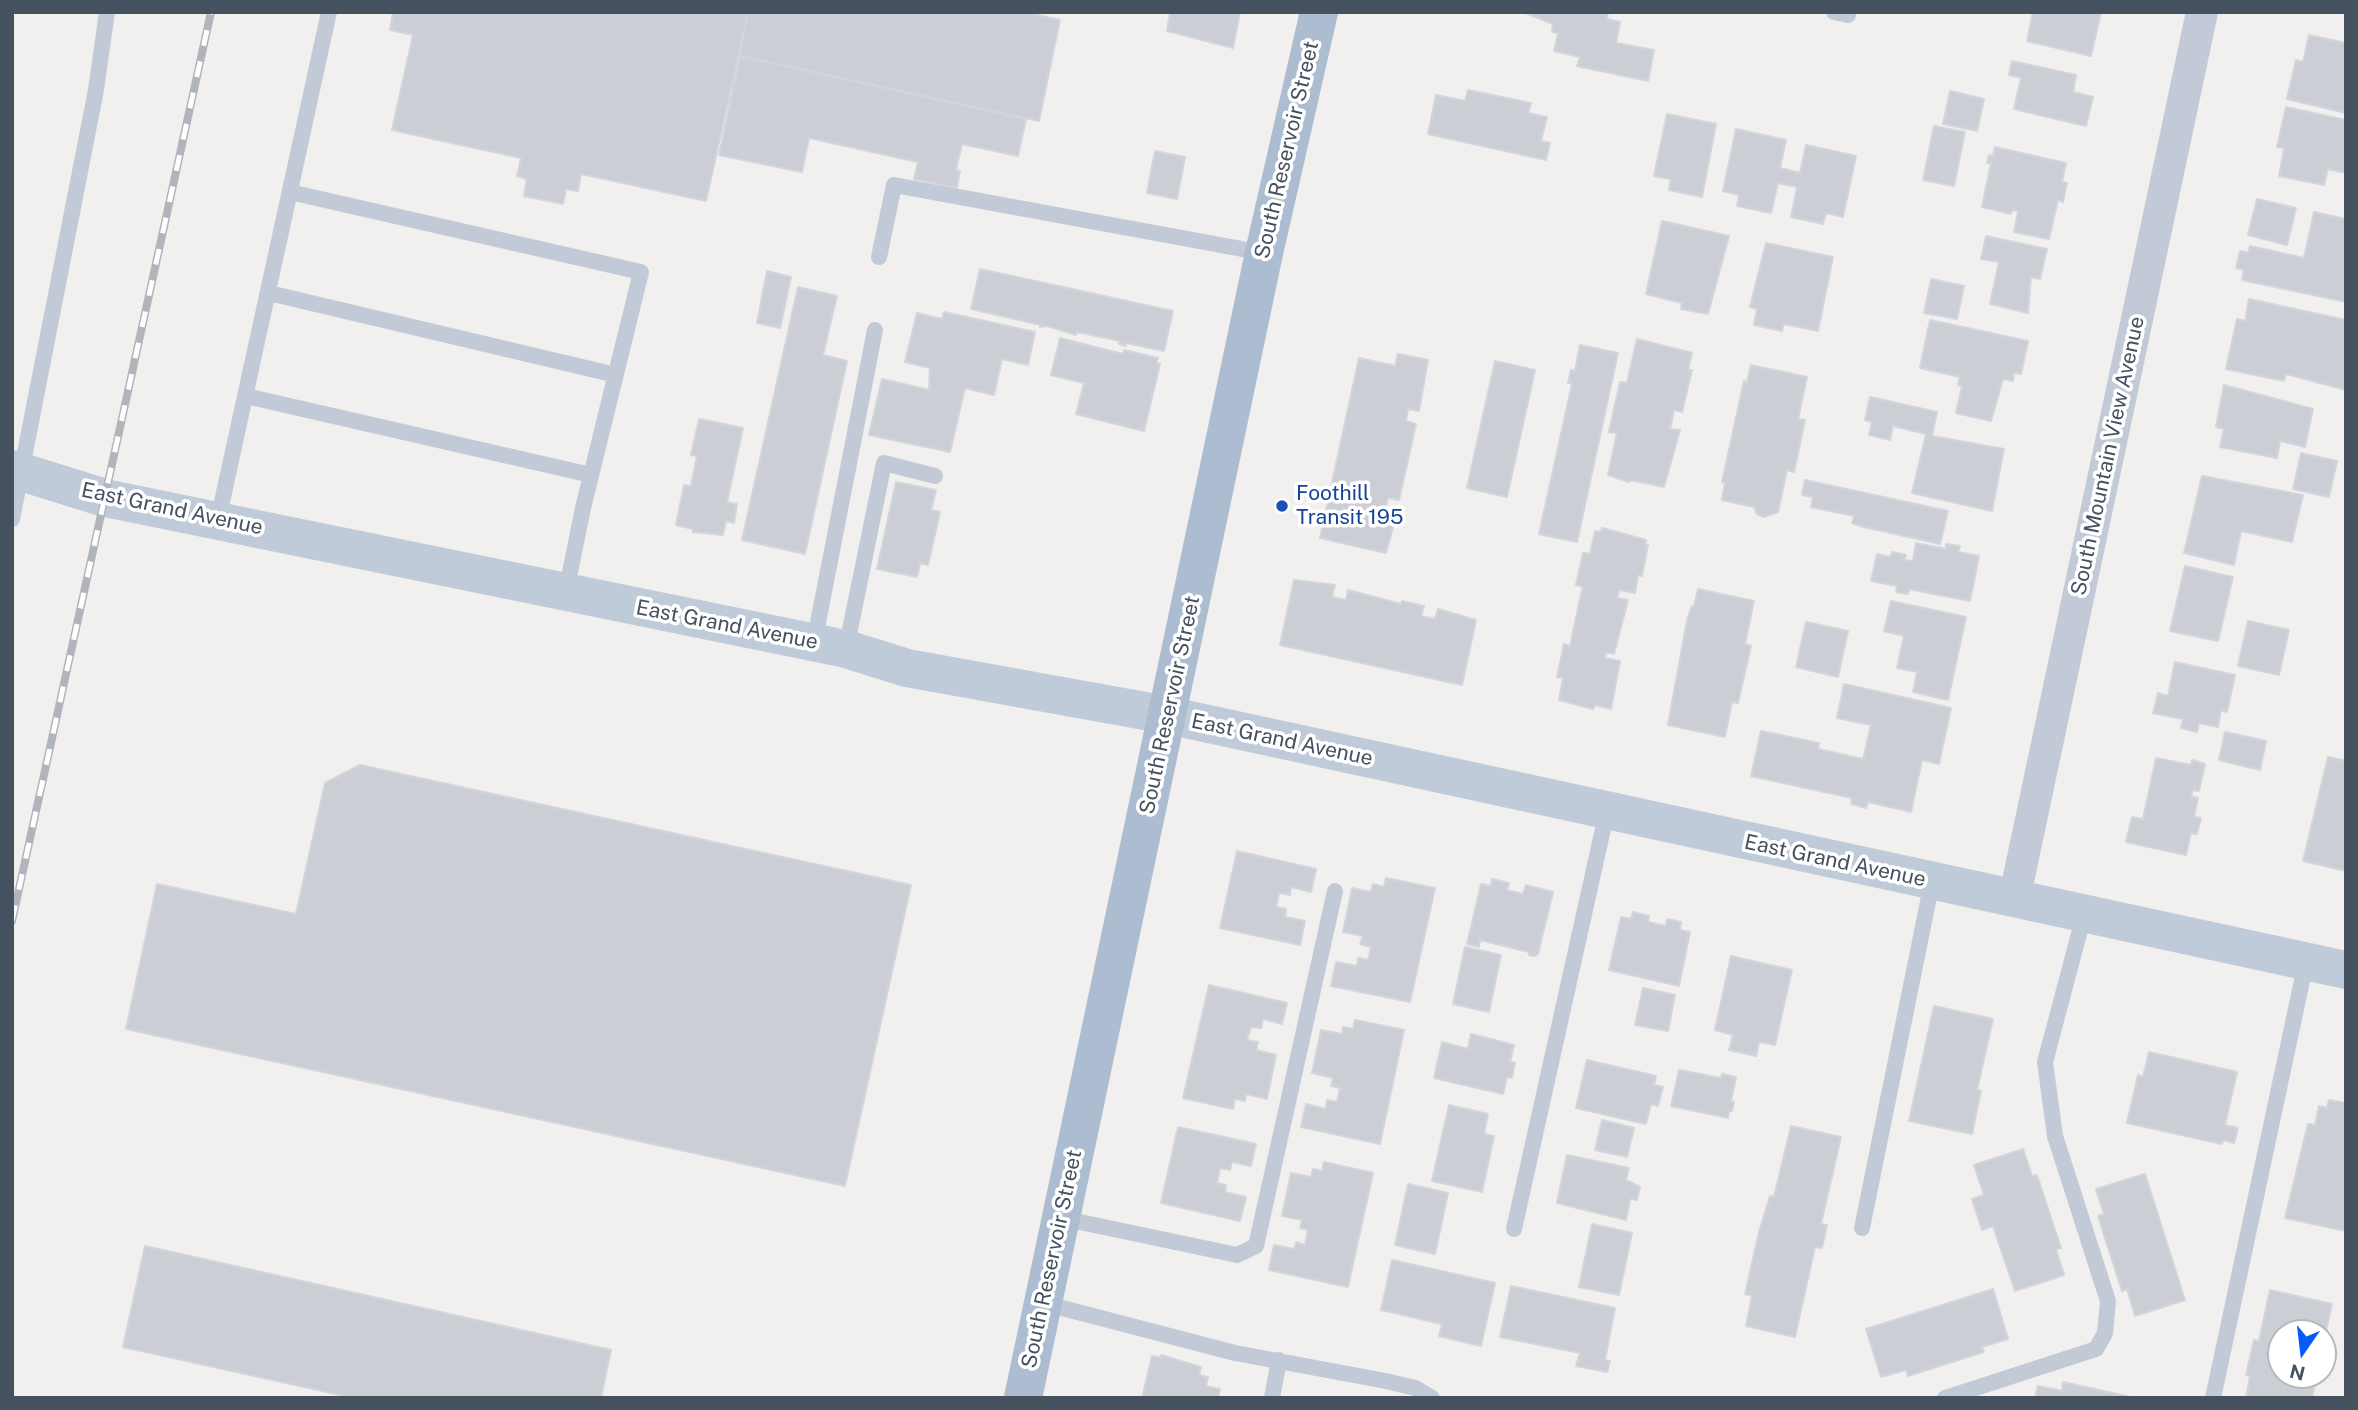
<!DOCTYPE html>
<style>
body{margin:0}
#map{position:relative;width:2358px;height:1410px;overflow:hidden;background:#f2efef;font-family:"Public Sans",sans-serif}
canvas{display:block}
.frame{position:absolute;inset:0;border:14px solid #45515f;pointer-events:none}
.north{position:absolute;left:2267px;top:1319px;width:70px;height:70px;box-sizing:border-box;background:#fff;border:2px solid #b5b9bf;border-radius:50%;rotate:194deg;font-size:19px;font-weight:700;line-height:28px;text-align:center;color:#45515f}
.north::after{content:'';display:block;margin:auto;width:24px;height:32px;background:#045cf7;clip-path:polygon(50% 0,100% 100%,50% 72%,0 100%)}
</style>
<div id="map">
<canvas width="2358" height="1410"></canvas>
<div class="frame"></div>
<div class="north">N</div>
</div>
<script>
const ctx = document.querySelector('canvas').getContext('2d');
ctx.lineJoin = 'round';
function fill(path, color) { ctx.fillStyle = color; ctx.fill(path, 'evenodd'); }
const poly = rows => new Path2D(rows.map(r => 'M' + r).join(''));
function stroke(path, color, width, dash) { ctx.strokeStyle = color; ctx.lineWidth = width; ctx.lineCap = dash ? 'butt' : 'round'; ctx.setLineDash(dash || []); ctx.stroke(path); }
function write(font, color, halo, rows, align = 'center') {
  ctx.font = font + ' "Public Sans",sans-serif'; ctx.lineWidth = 7; ctx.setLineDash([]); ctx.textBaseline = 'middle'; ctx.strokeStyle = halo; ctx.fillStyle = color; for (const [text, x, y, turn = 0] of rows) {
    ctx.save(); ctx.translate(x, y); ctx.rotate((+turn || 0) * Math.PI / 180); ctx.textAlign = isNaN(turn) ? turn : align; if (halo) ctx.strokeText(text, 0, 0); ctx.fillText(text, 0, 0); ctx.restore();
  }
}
const building = poly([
 [393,12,748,12,706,201,581,174,578,191,566,189,563,204,524,196,527,179,517,176,521,158,392,130,413,35,390,30,393,12],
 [748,12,1024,12,1060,20,1039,121,739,56,748,12],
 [1164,12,1240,12,1233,48,1167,31,1170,13,1164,12],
 [1523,12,1608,12,1607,19,1620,22,1616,43,1654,50,1648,81,1577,66,1580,57,1554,51,1558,33,1552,32,1553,24,1523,12],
 [2033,12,2101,12,2091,56,2027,41,2033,12],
 [2309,35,2346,43,2346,113,2287,99,2296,60,2303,62,2309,35],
 [740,56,1026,119,1018,156,962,144,956,170,960,171,957,188,914,179,918,162,809,138,802,172,719,155,740,56],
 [2012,61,2076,75,2073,92,2093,97,2086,126,2014,109,2021,78,2009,75,2012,61],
 [1468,90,1531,103,1528,113,1547,117,1541,141,1550,143,1546,160,1428,134,1436,95,1465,101,1468,90],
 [1950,91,1984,99,1977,131,1943,124,1950,91],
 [2286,107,2346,120,2346,173,2328,169,2324,185,2279,176,2284,148,2277,147,2286,107],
 [1667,114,1716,124,1702,197,1669,190,1671,179,1654,176,1667,114],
 [1934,126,1965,132,1954,186,1923,180,1934,126],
 [1736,129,1786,140,1780,168,1800,173,1806,145,1856,156,1843,217,1826,213,1823,224,1791,217,1797,187,1778,183,1771,213,1737,206,1739,195,1723,191,1736,129],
 [1995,147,2066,163,2062,182,2067,183,2063,202,2058,200,2049,239,2014,232,2018,211,2012,210,2011,214,1982,207,1991,163,1987,163,1989,155,1993,156,1995,147],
 [1155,151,1185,157,1177,199,1147,193,1155,151],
 [2257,199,2296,208,2287,245,2248,235,2257,199],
 [2314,212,2346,219,2346,302,2242,280,2244,270,2236,268,2240,251,2248,253,2250,246,2304,258,2314,212],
 [1662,221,1729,236,1708,314,1681,309,1682,303,1646,294,1662,221],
 [1986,236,2047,249,2040,279,2031,277,2028,313,1990,304,1999,262,1981,259,1986,236],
 [1766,243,1833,257,1818,331,1784,324,1782,331,1754,325,1757,309,1750,307,1766,243],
 [980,269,1173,311,1164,351,1126,343,1125,346,1119,344,1120,341,1077,332,1076,335,1047,326,1040,327,1041,325,971,309,980,269],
 [767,271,791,277,780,328,757,323,767,271],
 [1931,279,1964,286,1957,319,1924,313,1931,279],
 [798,287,837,296,823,355,847,361,805,554,742,540,798,287],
 [2249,299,2346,320,2346,390,2286,374,2284,381,2226,369,2237,319,2245,321,2249,299],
 [944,312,1035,332,1028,365,1002,359,994,395,965,388,950,452,869,435,882,379,929,390,930,368,905,362,917,313,942,319,944,312],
 [1930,320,2028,341,2021,374,2014,373,2013,381,2003,379,1991,421,1956,413,1962,386,1958,385,1960,377,1920,368,1930,320],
 [1060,338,1123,354,1124,350,1158,358,1156,363,1160,364,1144,431,1076,414,1084,383,1051,375,1060,338],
 [1637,339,1692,353,1688,370,1692,370,1682,412,1674,410,1670,429,1680,430,1664,487,1631,480,1629,482,1608,475,1617,433,1609,432,1620,382,1627,383,1637,339],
 [1580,345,1618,353,1577,542,1539,534,1572,384,1568,383,1571,370,1575,371,1580,345],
 [1398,354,1428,360,1419,411,1408,409,1406,421,1416,424,1399,500,1388,498,1385,510,1397,513,1386,553,1320,538,1359,358,1395,366,1398,354],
 [1495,361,1535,370,1507,497,1467,488,1495,361],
 [1751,365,1807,377,1798,419,1805,420,1794,472,1787,470,1778,512,1764,517,1757,514,1754,507,1722,500,1725,483,1722,482,1744,381,1747,382,1751,365],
 [2224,385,2313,409,2305,447,2280,441,2277,458,2220,447,2224,429,2216,427,2224,385],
 [1870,397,1937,412,1932,436,2004,449,1992,511,1912,493,1926,434,1893,426,1890,440,1869,435,1872,422,1865,420,1870,397],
 [699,419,743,428,727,502,737,504,734,523,726,521,723,535,693,532,693,529,676,525,684,485,691,486,697,456,691,455,699,419],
 [2301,453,2337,461,2329,497,2293,489,2301,453],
 [2202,476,2303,495,2292,542,2241,531,2234,565,2184,553,2202,476],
 [1805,480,1948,511,1940,544,1864,527,1852,523,1854,516,1811,507,1813,497,1802,495,1805,480],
 [896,482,936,490,931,510,940,512,928,565,920,563,917,577,877,569,896,482],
 [1602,528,1646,540,1645,544,1648,545,1642,576,1638,575,1635,593,1619,590,1617,598,1628,600,1614,654,1606,652,1605,658,1620,661,1611,709,1595,705,1593,709,1559,700,1563,678,1557,677,1564,644,1570,646,1580,599,1583,587,1576,585,1583,553,1590,554,1595,531,1601,532,1602,528],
 [1916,543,1946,549,1946,544,1960,546,1958,552,1979,556,1970,601,1909,589,1908,594,1896,592,1897,586,1871,581,1877,554,1890,557,1892,552,1906,555,1904,560,1913,561,1916,543],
 [2185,566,2233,577,2218,641,2170,631,2185,566],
 [1294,580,1335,585,1332,597,1346,600,1348,590,1401,604,1402,601,1424,606,1421,616,1435,619,1438,609,1476,620,1462,685,1280,645,1294,580],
 [1698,589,1754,601,1745,644,1751,646,1738,703,1732,702,1725,737,1668,725,1687,620,1692,606,1694,607,1698,589],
 [1891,601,1966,617,1948,700,1913,692,1917,672,1897,668,1904,636,1884,631,1891,601],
 [2248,621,2289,630,2279,675,2238,666,2248,621],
 [1806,622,1848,631,1838,677,1796,667,1806,622],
 [2175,662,2235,675,2227,712,2221,710,2218,727,2199,723,2197,732,2181,728,2183,719,2153,713,2158,693,2168,696,2175,662],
 [1844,684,1951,708,1939,764,1922,760,1911,812,1868,802,1866,808,1851,804,1852,798,1751,776,1761,731,1819,743,1818,749,1863,759,1871,725,1837,718,1844,684],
 [2225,732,2266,741,2260,770,2219,760,2225,732],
 [2328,757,2346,761,2346,871,2303,861,2328,757],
 [2156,758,2191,765,2192,760,2205,764,2199,791,2193,790,2191,796,2198,798,2194,817,2201,818,2197,834,2191,833,2186,855,2126,842,2132,817,2143,819,2156,758],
 [360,765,911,885,845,1186,126,1029,157,884,296,914,325,783,360,765],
 [1237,851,1316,869,1311,892,1291,887,1290,895,1279,893,1276,907,1286,909,1285,917,1305,921,1300,945,1220,928,1237,851],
 [1386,878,1435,888,1410,1002,1331,986,1336,962,1357,966,1358,958,1368,960,1371,947,1360,944,1363,936,1343,932,1352,888,1371,892,1373,884,1384,887,1386,878],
 [1492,879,1509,883,1507,890,1523,894,1526,885,1553,892,1538,954,1535,956,1529,955,1529,952,1480,940,1479,947,1467,944,1481,884,1491,886,1492,879],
 [1633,912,1649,916,1648,922,1666,926,1667,919,1681,922,1680,930,1690,932,1679,986,1609,970,1621,917,1631,919,1633,912],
 [1465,947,1501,955,1489,1012,1453,1004,1465,947],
 [1731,956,1792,970,1775,1045,1759,1042,1756,1056,1729,1050,1733,1035,1715,1030,1731,956],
 [1209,985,1287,1003,1282,1024,1263,1019,1261,1028,1251,1027,1247,1040,1258,1042,1256,1050,1276,1055,1267,1099,1246,1094,1245,1101,1235,1099,1233,1109,1183,1098,1209,985],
 [1643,988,1675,995,1668,1031,1635,1025,1643,988],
 [1934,1006,1993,1019,1977,1090,1981,1091,1972,1134,1909,1121,1934,1006],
 [1355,1020,1404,1030,1380,1144,1301,1127,1306,1104,1326,1109,1327,1100,1337,1102,1340,1088,1331,1086,1333,1078,1312,1073,1321,1030,1342,1034,1343,1027,1353,1029,1355,1020],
 [1471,1034,1514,1045,1510,1062,1515,1063,1512,1078,1507,1077,1503,1094,1434,1078,1442,1042,1468,1049,1471,1034],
 [2149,1052,2237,1072,2225,1125,2238,1128,2234,1143,2223,1140,2222,1144,2127,1123,2138,1075,2143,1077,2149,1052],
 [1587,1060,1656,1076,1654,1085,1663,1087,1658,1106,1651,1104,1646,1124,1576,1108,1587,1060],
 [1679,1070,1721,1078,1722,1074,1736,1077,1731,1101,1734,1102,1732,1111,1729,1111,1728,1118,1671,1106,1679,1070],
 [2329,1100,2346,1103,2346,1231,2285,1218,2308,1124,2315,1125,2319,1106,2327,1108,2329,1100],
 [1449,1105,1488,1114,1484,1134,1494,1136,1482,1192,1432,1181,1449,1105],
 [1602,1120,1634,1128,1627,1157,1595,1150,1602,1120],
 [1791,1126,1841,1137,1821,1224,1827,1225,1822,1248,1815,1247,1795,1337,1746,1326,1752,1296,1745,1294,1759,1232,1770,1196,1774,1197,1791,1126],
 [1178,1127,1256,1144,1251,1166,1232,1162,1230,1170,1220,1168,1217,1183,1226,1185,1225,1192,1246,1197,1240,1221,1161,1203,1178,1127],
 [2023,1149,2032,1176,2037,1175,2061,1248,2056,1249,2064,1275,2015,1291,1993,1226,1982,1230,1972,1199,1984,1195,1974,1165,2023,1149],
 [1567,1155,1629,1168,1626,1180,1640,1187,1637,1200,1630,1199,1626,1220,1557,1203,1567,1155],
 [1324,1162,1373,1173,1348,1287,1269,1270,1274,1245,1294,1249,1296,1242,1305,1245,1308,1230,1300,1228,1302,1220,1282,1216,1291,1173,1311,1177,1313,1169,1322,1171,1324,1162],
 [2145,1174,2185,1300,2135,1316,2127,1289,2122,1291,2098,1216,2104,1214,2096,1189,2145,1174],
 [1408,1184,1448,1193,1435,1254,1395,1245,1408,1184],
 [1592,1224,1632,1233,1619,1295,1579,1287,1592,1224],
 [145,1246,611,1350,601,1398,354,1398,123,1347,145,1246],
 [1392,1260,1495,1283,1481,1346,1439,1336,1442,1324,1381,1310,1392,1260],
 [1511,1286,1615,1308,1605,1360,1610,1361,1607,1372,1576,1366,1580,1353,1500,1337,1511,1286],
 [1993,1289,2008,1339,1982,1347,1984,1352,1908,1376,1906,1370,1881,1377,1866,1329,1993,1289],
 [2270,1290,2332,1304,2323,1344,2323,1333,2281,1333,2281,1375,2317,1375,2312,1398,2246,1398,2250,1376,2246,1375,2254,1340,2259,1341,2270,1290],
 [1161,1355,1201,1367,1199,1375,1208,1377,1206,1386,1220,1389,1218,1398,1142,1398,1152,1356,1161,1358,1161,1355],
 [2063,1382,2135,1398,2035,1398,2038,1386,2062,1391,2063,1382]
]);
fill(building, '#cbced5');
stroke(building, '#d3d5dc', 2);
stroke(poly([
 [1834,12,1848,15],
 [290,192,641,272,583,508,566,592],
 [879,257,894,185,1264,253],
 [269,293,616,375],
 [246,396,591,475],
 [12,519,96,90,107,12],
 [218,520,329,12],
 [814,643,875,330],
 [846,649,884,463,935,476],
 [1061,1218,1237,1255,1256,1246,1335,891],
 [1862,1228,1932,882],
 [1514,1229,1607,811],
 [1043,1303,1235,1353,1386,1381,1415,1388,1432,1398],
 [1272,1398,1279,1360],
 [1945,1398,2096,1349,2105,1333,2108,1301,2055,1136,2045,1062,2084,915],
 [2213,1398,2306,962]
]), '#c1cad6', 16);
stroke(poly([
 [2014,900,2202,12]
]), '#c1cad6', 32);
stroke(poly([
 [12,469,105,498,846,649,907,668,1167,715,2346,970]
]), '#c0cbda', 38);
stroke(poly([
 [1023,1398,1264,253,1319,12]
]), '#acbcd1', 38);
const rail = poly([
 [12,921,211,12]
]);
stroke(rail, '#b1b4bb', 8);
stroke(rail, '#fff', 5, [16]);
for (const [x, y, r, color] of [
 [1282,506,7,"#1a4fb4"]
]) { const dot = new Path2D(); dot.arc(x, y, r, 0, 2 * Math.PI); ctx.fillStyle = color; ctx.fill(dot); stroke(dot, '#fff', 2.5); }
write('21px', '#45515f', '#fff', [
 ["South Reservoir Street",1287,150,-77],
 ["South Mountain View Avenue",2108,456,-78],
 ["East Grand Avenue",172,509,12],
 ["East Grand Avenue",727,625,11],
 ["South Reservoir Street",1170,705,-78],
 ["East Grand Avenue",1282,740,12],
 ["East Grand Avenue",1835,861,12],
 ["South Reservoir Street",1052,1259,-78]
]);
write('21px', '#164399', '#fff', [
 ["Foothill",1296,494],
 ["Transit 195",1296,518]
], 'left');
</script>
